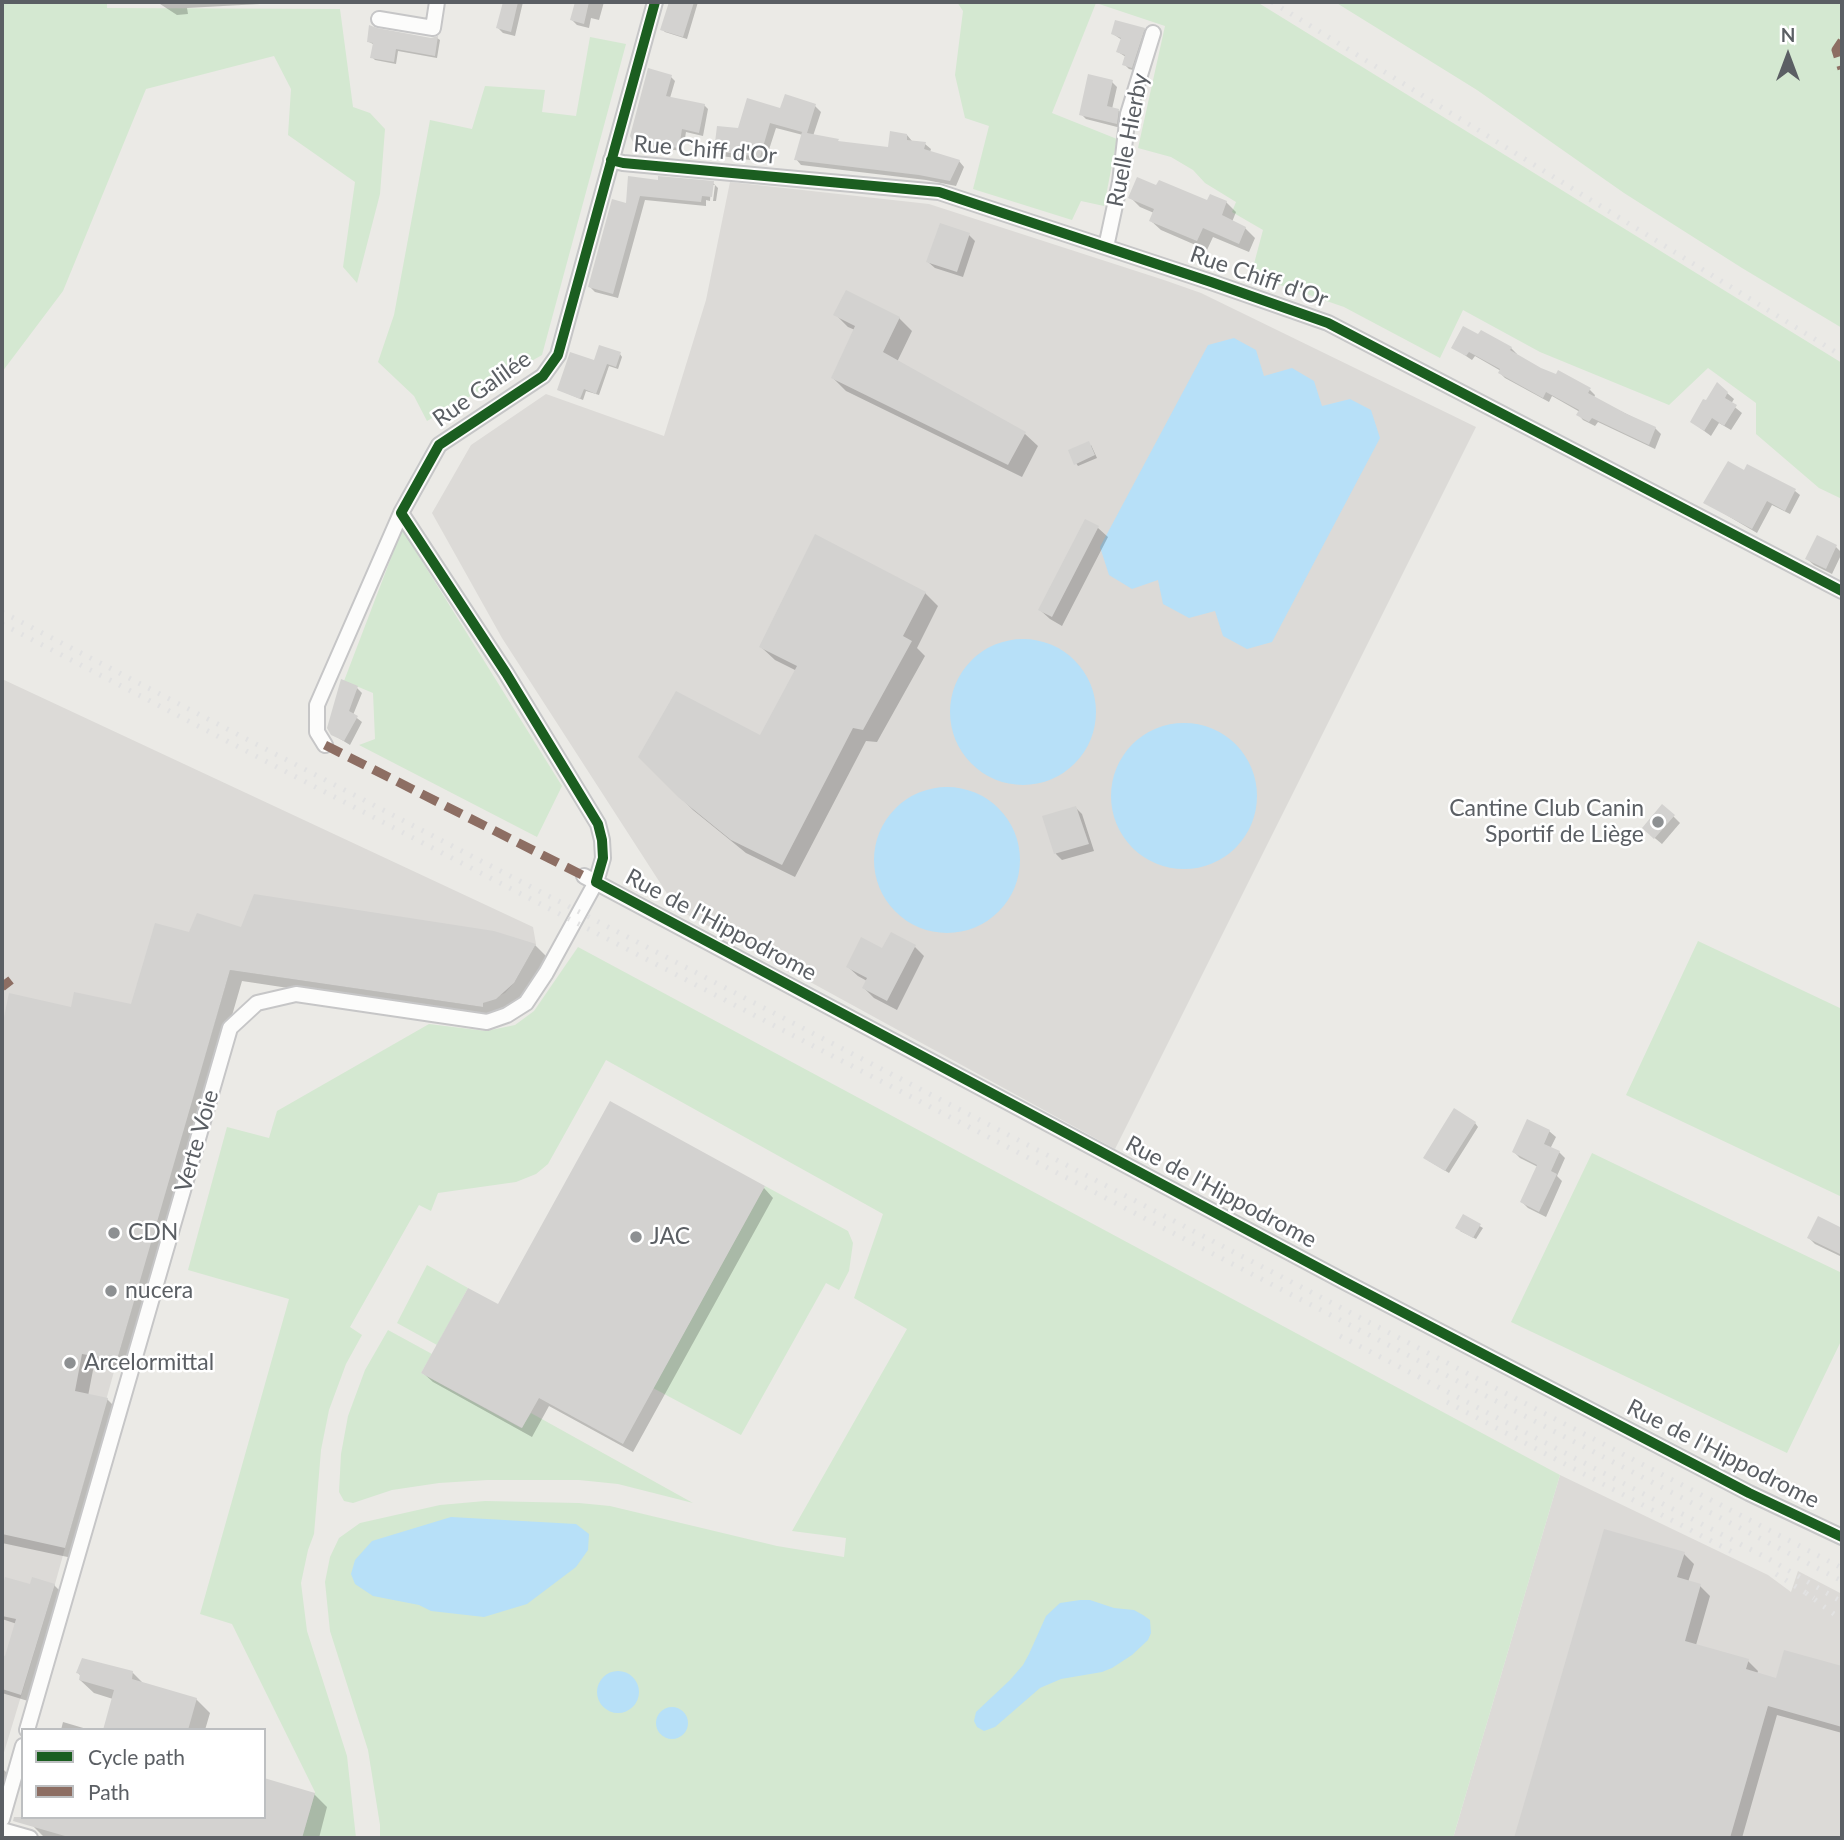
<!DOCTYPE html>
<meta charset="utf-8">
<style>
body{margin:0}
#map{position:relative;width:1844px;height:1840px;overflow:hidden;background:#ebeae6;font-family:Lato,sans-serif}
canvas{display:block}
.frame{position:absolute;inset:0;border:4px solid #5b5f64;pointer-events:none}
.legend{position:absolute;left:21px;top:1728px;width:245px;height:91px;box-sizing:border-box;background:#fff;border:2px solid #bdbfc1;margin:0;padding:9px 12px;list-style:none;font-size:21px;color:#5b5f64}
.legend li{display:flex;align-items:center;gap:14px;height:35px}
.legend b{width:35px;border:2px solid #bdbfc1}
.north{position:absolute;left:1753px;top:21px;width:70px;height:70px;-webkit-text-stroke:5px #fff;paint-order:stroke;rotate:0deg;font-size:19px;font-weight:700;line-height:28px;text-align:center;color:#5b5f64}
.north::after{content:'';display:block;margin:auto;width:24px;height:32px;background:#5b5f64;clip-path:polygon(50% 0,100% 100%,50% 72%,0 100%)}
</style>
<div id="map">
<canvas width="1844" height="1840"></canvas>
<div class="frame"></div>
<ul class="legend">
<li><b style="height:9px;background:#1b5e20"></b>Cycle path</li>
<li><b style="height:9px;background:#8d6e63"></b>Path</li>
</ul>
<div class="north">N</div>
</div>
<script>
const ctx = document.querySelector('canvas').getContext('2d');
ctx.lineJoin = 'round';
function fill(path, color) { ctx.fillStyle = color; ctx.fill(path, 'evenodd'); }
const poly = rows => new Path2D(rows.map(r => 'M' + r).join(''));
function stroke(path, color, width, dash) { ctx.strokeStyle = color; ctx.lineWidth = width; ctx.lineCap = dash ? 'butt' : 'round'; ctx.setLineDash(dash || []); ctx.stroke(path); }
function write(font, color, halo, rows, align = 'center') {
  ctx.font = font + ' Lato,sans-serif'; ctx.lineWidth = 5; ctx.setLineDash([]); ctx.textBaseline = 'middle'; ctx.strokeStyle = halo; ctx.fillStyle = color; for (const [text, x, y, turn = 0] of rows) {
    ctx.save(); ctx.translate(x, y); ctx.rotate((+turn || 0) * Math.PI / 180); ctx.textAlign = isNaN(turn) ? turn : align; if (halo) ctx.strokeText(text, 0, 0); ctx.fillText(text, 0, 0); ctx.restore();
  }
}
fill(poly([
 [730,182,929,204,1164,280,1201,293,1476,427,1115,1149,677,909,502,638,432,513,471,445,546,394,664,436,706,300],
 [2,679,533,927,536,944,514,983,505,993,483,1003,483,1007,230,970,158,1213,55,1584,2,1759],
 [1560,1475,1768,1575,1791,1592,1798,1571,1842,1594,1842,1838,1453,1838]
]), '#dcdad7');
fill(poly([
 [2,2,107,2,107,8,340,9,353,107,370,113,385,129,380,194,357,283,343,267,355,182,288,135,291,89,274,56,146,89,63,291,2,372],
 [957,2,1257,2,1842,363,1842,499,1819,488,1756,434,1756,403,1708,368,1669,405,1540,352,1463,310,1440,358,1344,307,1251,275,1263,230,1232,212,1236,202,1205,183,1193,170,1171,157,1138,148,1165,26,1096,3,1052,113,1117,139,1104,206,1081,201,1072,220,973,189,989,126,965,118,955,75,963,11],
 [1335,2,1842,2,1842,328,1742,268,1624,193,1477,90],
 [590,37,626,44,542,355,427,421,414,396,378,362,394,315,430,120,472,129,485,86,545,90,542,112,576,116],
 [402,529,562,786,537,837,359,745,375,739,373,693,344,681],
 [1698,941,1842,1009,1842,1197,1626,1095],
 [578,947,1560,1475,1453,1838,380,1838,380,1825,368,1750,330,1631,325,1582,330,1557,339,1538,360,1523,440,1505,485,1501,579,1503,610,1506,777,1546,844,1557,846,1538,792,1531,907,1329,854,1298,883,1214,606,1060,548,1164,536,1174,516,1182,438,1193,431,1211,419,1205,350,1327,362,1335,346,1364,329,1410,321,1450,314,1534,308,1550,301,1583,307,1631,347,1756,356,1838,302,1838,315,1792,232,1624,200,1614,289,1299,188,1270,227,1127,269,1138,277,1111,429,1024,486,1031,515,1025,534,1011],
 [1592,1153,1842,1273,1842,1339,1787,1453,1511,1322],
 [765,1186,848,1231,853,1243,849,1271,839,1290,826,1283,741,1435,653,1388],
 [427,1265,468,1288,437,1345,397,1323],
 [388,1330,432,1354,421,1373,521,1428,531,1413,693,1503,618,1484,579,1480,487,1480,439,1483,392,1490,353,1503,344,1501,339,1492,341,1454,348,1416,365,1370]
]), '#d4e8d1');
fill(poly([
 [1234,338,1256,350,1264,376,1292,368,1314,381,1322,406,1350,399,1371,410,1380,438,1272,642,1247,649,1223,636,1215,611,1189,618,1163,604,1158,580,1132,589,1109,575,1100,547,1208,345],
 '950 712a73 73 0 1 1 146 0a73 73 0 1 1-146 0Z',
 '1111 796a73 73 0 1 1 146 0a73 73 0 1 1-146 0Z',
 '874 860a73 73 0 1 1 146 0a73 73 0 1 1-146 0Z',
 [451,1517,576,1524,589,1534,588,1550,576,1567,527,1604,484,1617,431,1611,419,1605,373,1596,355,1584,351,1574,355,1560,372,1541],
 [1080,1600,1090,1600,1114,1608,1134,1610,1143,1615,1150,1620,1151,1633,1148,1640,1132,1655,1112,1668,1102,1672,1061,1679,1040,1688,995,1727,984,1731,977,1727,974,1721,976,1712,1010,1680,1023,1665,1029,1654,1046,1616,1060,1603],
 '597 1692a21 21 0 1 1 42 0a21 21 0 1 1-42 0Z',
 '656 1723a16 16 0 1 1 32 0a16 16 0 1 1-32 0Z'
]), '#b7e0f8');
fill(poly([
 [157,2,260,2,260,4,187,8,188,14,177,15],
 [504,2,523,2,515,36,503,33,498,28],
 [577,2,604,2,599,20,591,18,589,28,577,25,572,20],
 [677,2,698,2,687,39,665,32,662,29,668,10],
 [1144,29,1149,34,1137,71,1129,69,1124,64,1126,57,1118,52,1122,40,1113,34],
 [437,38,440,40,437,58,398,51,396,64,375,60,372,57,375,45,369,42],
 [671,77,675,81,670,98,704,105,708,109,703,136,686,132,683,151,639,146,635,141],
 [1112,82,1117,87,1112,109,1119,111,1124,116,1121,128,1086,119,1081,114],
 [815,106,821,112,813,136,840,143,890,149,907,135,912,141,925,144,931,149,930,152,959,161,964,167,956,186,926,180,801,165,796,159,803,135,776,128,765,162,721,156,715,151,739,130,781,110],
 [659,182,713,183,715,185,711,185,710,201,706,200,706,206,645,200,618,298,595,292,590,287,627,205],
 [715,185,718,188,716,201,713,201],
 [1157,187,1208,203,1226,202,1236,212,1232,222,1245,228,1255,238,1249,252,1213,237,1207,250,1161,230,1151,221,1154,213,1140,207,1130,197],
 [969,235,975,241,963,277,935,268,928,262],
 [835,314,899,318,912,331,897,362,1025,434,1038,446,1022,477,846,391,833,378,855,330,848,327],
 [1482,332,1511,348,1517,354,1516,356,1541,369,1590,390,1595,395,1594,398,1655,428,1661,434,1655,449,1598,422,1595,426,1583,420,1578,414,1580,412,1552,396,1549,402,1505,378,1500,373,1501,371,1475,356,1472,360,1454,348,1479,337],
 [620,354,622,357,618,369,609,366,599,395,586,391,583,400,559,390,595,362],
 [1727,393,1734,399,1731,404,1742,413,1731,430,1719,423,1711,436,1692,422],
 [1091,445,1097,458,1078,466,1076,463],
 [1747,466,1795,491,1800,495,1790,514,1772,505,1757,533,1706,503,1744,472],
 [1086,521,1098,528,1108,537,1062,626,1050,619,1040,610],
 [1818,537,1836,547,1842,553,1832,574,1814,565,1807,559],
 [925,593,938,606,917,648,925,656,877,742,866,741,795,877,746,853,693,810,640,757,761,738,797,671,775,660,761,647],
 [357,688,362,693,353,715,362,722,350,745,332,734],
 [1663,806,1680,823,1662,844,1650,834],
 [1076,808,1082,814,1094,851,1062,860,1056,854,1044,817],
 [242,929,535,945,547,957,526,996,494,1019,242,981,129,1371,94,1365,88,1396,107,1399,119,1411,77,1559,2,1543,2,1035,10,995,73,1009,132,1006,191,934],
 [915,947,924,956,897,1010,874,998,864,988,867,981,858,976,848,967,883,951],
 [1475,1123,1478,1127,1449,1173,1429,1161],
 [1549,1131,1556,1137,1550,1149,1559,1152,1565,1158,1557,1176,1562,1181,1546,1217,1528,1208,1522,1202,1538,1167,1520,1158,1514,1152],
 [764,1188,773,1198,633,1452,549,1406,532,1437,433,1382,423,1373,499,1307],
 [1464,1217,1483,1228,1476,1239,1460,1231],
 [1819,1218,1842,1230,1842,1257,1815,1244,1809,1238],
 [1605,1531,1684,1554,1694,1564,1688,1582,1700,1586,1710,1596,1696,1645,1748,1661,1758,1671,1757,1674,1777,1680,1785,1652,1842,1668,1842,1733,1777,1715,1742,1838,1516,1838],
 [6,1579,31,1587,54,1585,61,1592,28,1701,2,1693,2,1656,7,1658,17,1624,2,1619,2,1595],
 [132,1672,144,1684,196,1699,210,1713,205,1730,105,1730,113,1699,94,1693,80,1680,81,1676,78,1673],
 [63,1722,90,1730,61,1730],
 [2,1768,12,1778,2,1814],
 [314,1794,327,1807,319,1838,45,1838,33,1826,264,1817]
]), '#0003');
fill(poly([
 [503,2,518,2,511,32,496,28],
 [575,2,589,2,584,24,570,20],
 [669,2,694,2,683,37,660,30],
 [1115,20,1145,28,1132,68,1122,65,1125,55,1116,52,1121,38,1111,34],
 [369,25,377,28,431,38,438,36,435,56,396,49,394,62,370,58,373,43,367,42],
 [648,68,672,75,666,96,705,104,699,133,682,129,679,148,633,142,630,136],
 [1088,74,1113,80,1107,106,1119,109,1117,124,1079,115],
 [785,94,816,104,807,133,839,139,838,141,888,147,890,131,907,134,907,140,926,142,924,149,960,160,950,181,919,175,794,160,802,132,806,133,770,123,760,157,714,151,717,126,738,128,747,98,780,108],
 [628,176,658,180,658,176,714,181,712,197,702,196,701,202,640,196,613,294,588,287,612,199,626,203],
 [1137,177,1156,185,1159,180,1207,200,1210,194,1227,201,1222,215,1246,227,1239,244,1203,228,1197,241,1149,221,1154,209,1128,198],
 [940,223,970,233,957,272,926,262],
 [846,290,900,317,883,352,1026,432,1008,465,831,378,855,326,833,315],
 [1463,326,1478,334,1481,330,1512,347,1510,350,1541,368,1556,374,1558,370,1591,388,1588,393,1627,414,1656,427,1649,445,1592,418,1589,422,1576,415,1579,410,1546,392,1543,398,1498,373,1500,369,1469,352,1466,356,1451,348],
 [599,345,621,352,616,367,607,364,596,394,584,389,580,399,557,390,570,352,594,360],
 [1717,382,1728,392,1725,398,1737,405,1724,426,1712,418,1704,431,1690,422,1703,399,1706,400],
 [1089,441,1095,455,1074,465,1068,450],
 [1728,461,1744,470,1747,464,1796,489,1785,511,1767,501,1752,529,1703,503],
 [1085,519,1099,526,1052,617,1038,610],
 [815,534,926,592,903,636,912,641,863,730,853,728,782,865,731,840,678,797,638,757,676,691,760,735,797,666,759,647],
 [1817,535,1837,545,1826,569,1805,559],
 [341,679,358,686,349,711,358,716,344,741,331,735,327,728],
 [1662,804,1675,815,1654,839,1642,828],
 [1076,806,1089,844,1054,854,1042,816],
 [254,894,494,931,536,944,514,983,496,999,483,1003,483,1007,230,970,117,1360,82,1354,75,1391,108,1398,65,1548,2,1534,2,1027,9,993,71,1007,74,992,131,1004,155,923,189,932,197,913,241,927],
 [891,932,916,945,887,1001,862,988,867,978,846,967,861,937,882,948],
 [610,1101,765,1186,623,1444,539,1398,522,1428,421,1373,468,1288,498,1304],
 [1454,1108,1476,1122,1445,1171,1423,1158],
 [1527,1119,1550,1130,1544,1144,1560,1151,1551,1171,1557,1174,1539,1212,1520,1202,1537,1165,1512,1152],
 [1463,1214,1481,1224,1473,1238,1455,1228],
 [1818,1216,1842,1228,1842,1255,1807,1238],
 [1604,1529,1685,1552,1677,1577,1701,1584,1685,1641,1749,1659,1746,1669,1776,1678,1784,1650,1842,1666,1842,1727,1768,1706,1730,1838,1514,1838],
 [5,1577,30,1584,32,1577,55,1584,21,1695,2,1689,2,1655,5,1656,16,1619,2,1616,2,1589],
 [82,1658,133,1671,132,1679,197,1698,188,1730,103,1730,114,1690,79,1680,80,1674,76,1673],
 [264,1778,315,1793,302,1838,72,1838,13,1821,14,1817,264,1817]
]), '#d3d2d0');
const street = poly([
 [379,19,433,28,437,2],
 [611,160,623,163,939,192,1211,282,1328,323,1842,591],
 [1106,247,1120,182,1128,114,1153,33],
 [325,745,317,732,317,705,401,513,439,445,543,376,558,355,655,2],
 [584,876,1343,1281,1749,1493,1842,1537],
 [27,1730,230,1028,257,1003,296,994,487,1022,507,1015,526,1003,546,973,596,882,603,858,602,840,598,824,506,673,401,513],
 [2,1819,23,1746],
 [2,1830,30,1838]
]);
stroke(street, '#c6c6c7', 18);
stroke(street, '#fcfcfb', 14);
stroke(poly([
 [1272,2,1842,356],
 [2,612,1842,1568],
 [2,624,1842,1581],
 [1340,1336,1769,1559,1842,1602],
 [1447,1402,1738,1555],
 [1776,1574,1814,1598],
 [1806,1593,1842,1620]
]), '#e2e2e2', 5, [2, 9]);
stroke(poly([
 [1842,41,1836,50,1842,69],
 [325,745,584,876],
 [2,987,11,980]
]), '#8d6e63', 9, [18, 9]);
stroke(poly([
 [655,2,558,355,543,376,439,445,401,513,506,673,598,824,602,840,603,858,596,882,1343,1281,1749,1493,1842,1537],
 [611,160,623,163,939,192,1211,282,1328,323,1842,591]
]), '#1b5e20', 10);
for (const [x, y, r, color] of [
 [1658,822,7,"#8d9092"],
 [114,1233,7,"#8d9092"],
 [636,1237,7,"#8d9092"],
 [111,1291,7,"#8d9092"],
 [70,1363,7,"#8d9092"]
]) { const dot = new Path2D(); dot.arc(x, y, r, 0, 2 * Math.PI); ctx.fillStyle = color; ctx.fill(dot); stroke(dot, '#fff', 2.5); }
write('23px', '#5b5f64', '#fff', [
 ["Ruelle Hierby",1128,140,-79],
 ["Rue Chiff d'Or",705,150,5],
 ["Rue Chiff d'Or",1259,277,19],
 ["Rue Galilée",482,389,-35],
 ["Rue de l'Hippodrome",721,925,28],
 ["Verte Voie",197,1141,-74],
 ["Rue de l'Hippodrome",1221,1192,28],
 ["Rue de l'Hippodrome",1723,1454,27]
]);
write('23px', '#5b5f64', '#fff', [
 ["Cantine Club Canin",1644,809,"right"],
 ["Sportif de Liège",1644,835,"right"],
 ["CDN",128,1233],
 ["JAC",650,1237],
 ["nucera",125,1291],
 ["Arcelormittal",84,1363]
], 'left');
</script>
